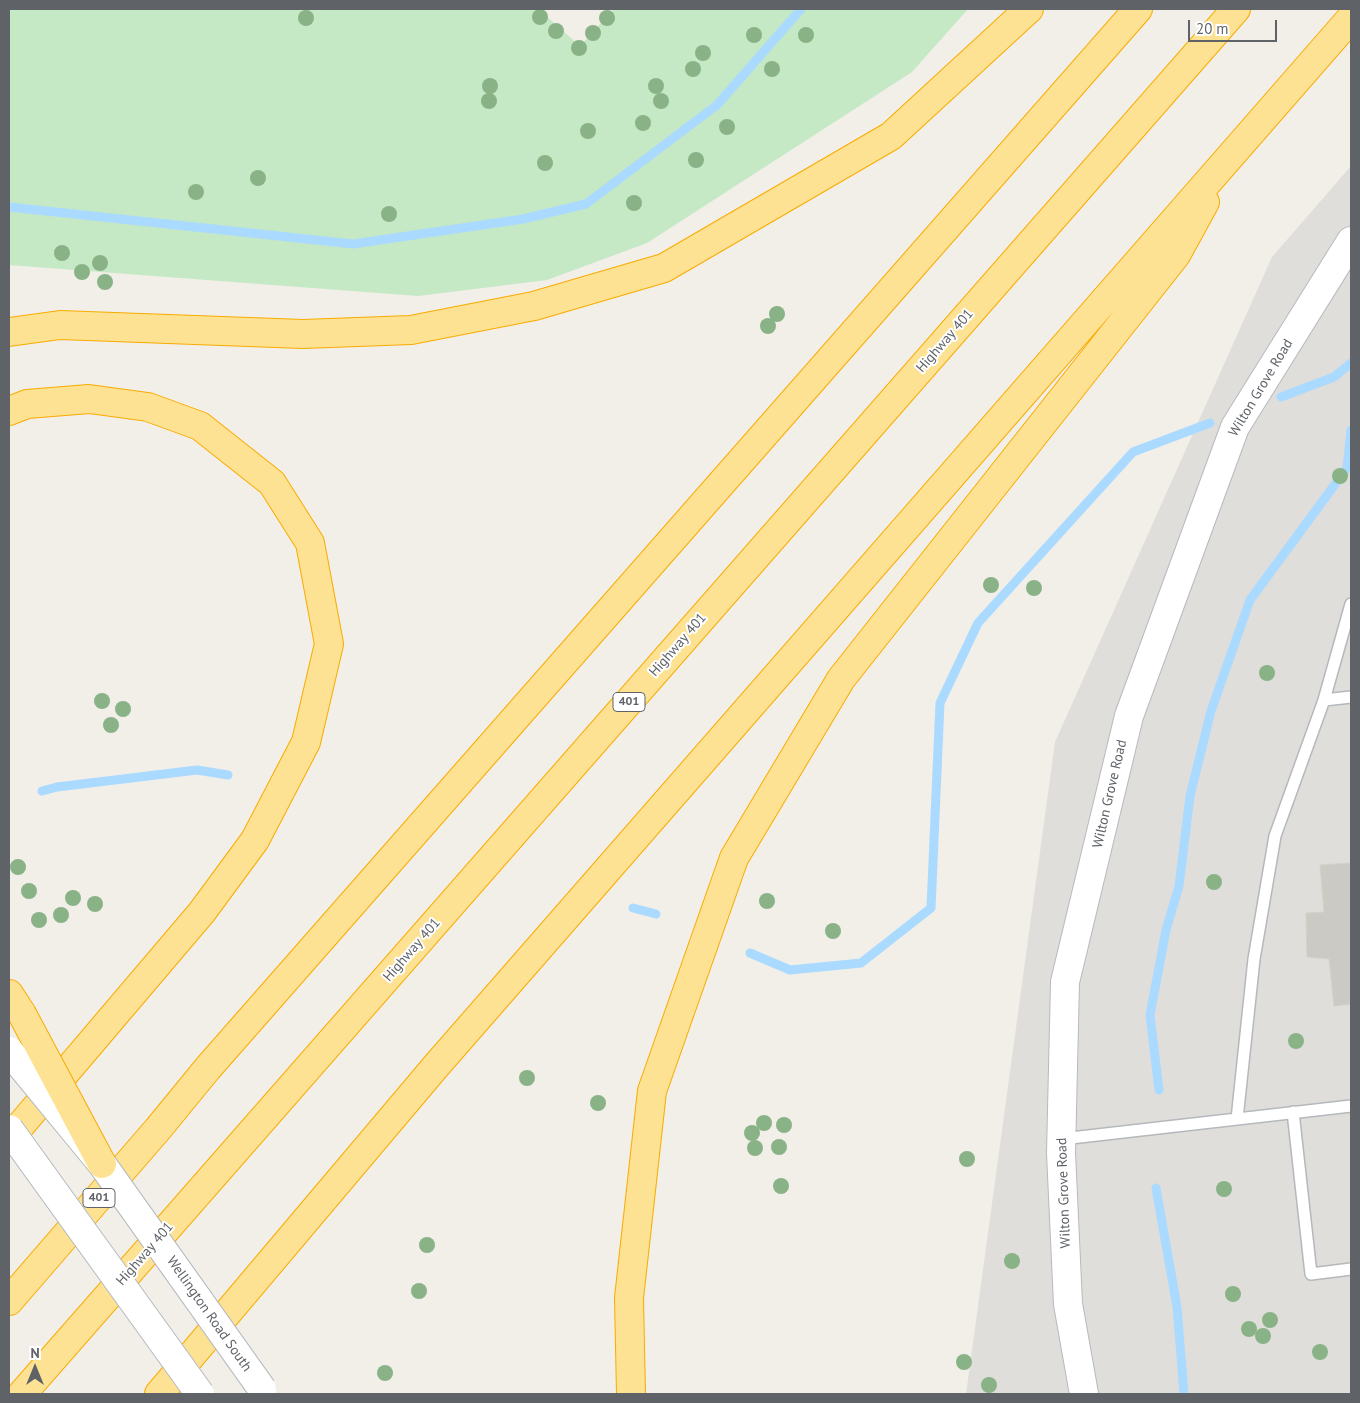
<!DOCTYPE html>
<style>
body{margin:0}
#map{position:relative;width:1360px;height:1403px;overflow:hidden;background:#f1efe8;font-family:"PT Sans",sans-serif}
canvas{display:block}
.frame{position:absolute;inset:0;border:10px solid #5f6368;pointer-events:none}
.north{position:absolute;left:10px;top:1343px;width:50px;height:50px;-webkit-text-stroke:4px #fff;paint-order:stroke;rotate:0deg;font-size:14px;font-weight:700;line-height:20px;text-align:center;color:#5f6368}
.north::after{content:'';display:block;margin:auto;width:18px;height:22px;background:#5f6368;clip-path:polygon(50% 0,100% 100%,50% 72%,0 100%)}
.scale{position:absolute;left:1188px;top:20px;width:89px;height:22px;box-sizing:border-box;border:2px solid #5f6368;border-top:0;padding-left:6px;font-size:15px;line-height:18px;white-space:nowrap;color:#5f6368;-webkit-text-stroke:4px #fff;paint-order:stroke}
</style>
<div id="map">
<canvas width="1360" height="1403"></canvas>
<div class="frame"></div>
<div class="north">N</div>
<div class="scale">20 m</div>
</div>
<script>
const ctx = document.querySelector('canvas').getContext('2d');
ctx.lineJoin = 'round';
function fill(path, color) { ctx.fillStyle = color; ctx.fill(path, 'evenodd'); }
const poly = rows => new Path2D(rows.map(r => 'M' + r).join(''));
function stroke(path, color, width, dash) { ctx.strokeStyle = color; ctx.lineWidth = width; ctx.lineCap = dash ? 'butt' : 'round'; ctx.setLineDash(dash || []); ctx.stroke(path); }
function write(font, color, halo, rows, align = 'center') {
  ctx.font = font + ' "PT Sans",sans-serif'; ctx.lineWidth = 4; ctx.setLineDash([]); ctx.textBaseline = 'middle'; ctx.strokeStyle = halo; ctx.fillStyle = color; for (const [text, x, y, turn = 0] of rows) {
    ctx.save(); ctx.translate(x, y); ctx.rotate((+turn || 0) * Math.PI / 180); ctx.textAlign = isNaN(turn) ? turn : align; if (halo) ctx.strokeText(text, 0, 0); ctx.fillText(text, 0, 0); ctx.restore();
  }
}
fill(poly([
 [1351,166,1351,1394,966,1394,1055,742,1272,257]
]), '#e0deda');
fill(poly([
 [9,9,538,9,580,46,614,9,968,9,912,72,647,243,547,280,418,296,9,265]
]), '#c5e8c5');
stroke(poly([
 [9,207,353,244,523,219,586,204,717,105,801,9],
 [1281,397,1334,377,1351,363],
 [42,791,57,787,197,770,228,775],
 [633,908,656,914],
 [750,953,790,970,861,963,931,908,940,703,978,623,1133,452,1210,423],
 [1159,1090,1150,1015,1166,930,1179,886,1190,796,1211,711,1250,600,1347,468,1351,430],
 [1156,1188,1177,1307,1184,1394]
]), '#aadaff', 9);
const building = poly([
 [1351,863,1351,1004,1334,1006,1329,959,1307,957,1306,913,1324,912,1320,865,1351,863]
]);
fill(building, '#cccac5');
stroke(building, '#d6d1c6', 1);
const service = poly([
 [1324,700,1351,604],
 [1293,1112,1311,1274,1351,1269],
 [1237,1119,1254,959,1275,836,1324,700,1351,697],
 [1062,1139,1351,1106]
]);
const secondary = poly([
 [1084,1394,1068,1304,1061,1153,1065,982,1129,716,1235,427,1351,241]
]);
const motorway = poly([
 [9,332,60,325,303,334,411,330,534,306,664,268,891,136,1029,9],
 [9,411,27,404,89,399,148,407,200,426,272,483,310,543,329,644,306,742,255,840,202,912,9,1139],
 [9,994,22,1014],
 [9,1301,157,1130,207,1069,1138,9],
 [22,1394,1236,9],
 [159,1394,436,1066,1351,18],
 [631,1394,629,1298,652,1091,734,858,841,679,1176,255,1205,202]
]);
stroke(service, '#b5b8bc', 14);
stroke(secondary, '#b6babf', 30);
stroke(motorway, '#f9ab00', 30);
stroke(service, '#fff', 11);
stroke(secondary, '#fff', 28);
stroke(motorway, '#fde293', 28);
const secondaryBridge = poly([
 [9,1051,102,1164,262,1389],
 [9,1129,200,1394]
]);
const motorwayBridge = poly([
 [22,1014,102,1164]
]);
stroke(secondaryBridge, '#b6babf', 30, []);
stroke(motorwayBridge, '#f9ab00', 30, []);
stroke(secondaryBridge, '#fff', 28);
stroke(motorwayBridge, '#fde293', 28);
ctx.fillStyle = '#89b387';
for (const [x, y] of [
 [540,17],
 [306,18],
 [607,18],
 [556,31],
 [593,33],
 [754,35],
 [806,35],
 [579,48],
 [703,53],
 [693,69],
 [772,69],
 [490,86],
 [656,86],
 [489,101],
 [661,101],
 [643,123],
 [727,127],
 [588,131],
 [696,160],
 [545,163],
 [258,178],
 [196,192],
 [634,203],
 [389,214],
 [62,253],
 [100,263],
 [82,272],
 [105,282],
 [777,314],
 [768,326],
 [1340,476],
 [991,585],
 [1034,588],
 [1267,673],
 [102,701],
 [123,709],
 [111,725],
 [18,867],
 [1214,882],
 [29,891],
 [73,898],
 [767,901],
 [95,904],
 [61,915],
 [39,920],
 [833,931],
 [1296,1041],
 [527,1078],
 [598,1103],
 [764,1123],
 [784,1125],
 [752,1133],
 [779,1147],
 [755,1148],
 [967,1159],
 [781,1186],
 [1224,1189],
 [427,1245],
 [1012,1261],
 [419,1291],
 [1233,1294],
 [1270,1320],
 [1249,1329],
 [1263,1336],
 [1320,1352],
 [964,1362],
 [385,1373],
 [989,1385]
]) { ctx.beginPath(); ctx.arc(x, y, 8, 0, 2 * Math.PI); ctx.fill(); }
for (const [x, y, w] of [
 [629,702,32],
 [99,1198,32]
]) { const box = new Path2D(); box.roundRect(x - w / 2, y - 9.5, w, 19, 4); ctx.fillStyle = '#fff'; ctx.fill(box); stroke(box, '#5f6368', 1); }
write('bold 12px', '#5f6368', null, [
 ["401",629,702],
 ["401",99,1198]
]);
write('14px', '#5f6368', '#fff', [
 ["Highway 401",945,341,-49],
 ["Wilton Grove Road",1261,388,-59],
 ["Highway 401",678,645,-49],
 ["Wilton Grove Road",1110,794,-77],
 ["Highway 401",412,950,-49],
 ["Wilton Grove Road",1064,1193,-92],
 ["Highway 401",145,1254,-49],
 ["Wellington Road South",209,1314,55]
]);
</script>
